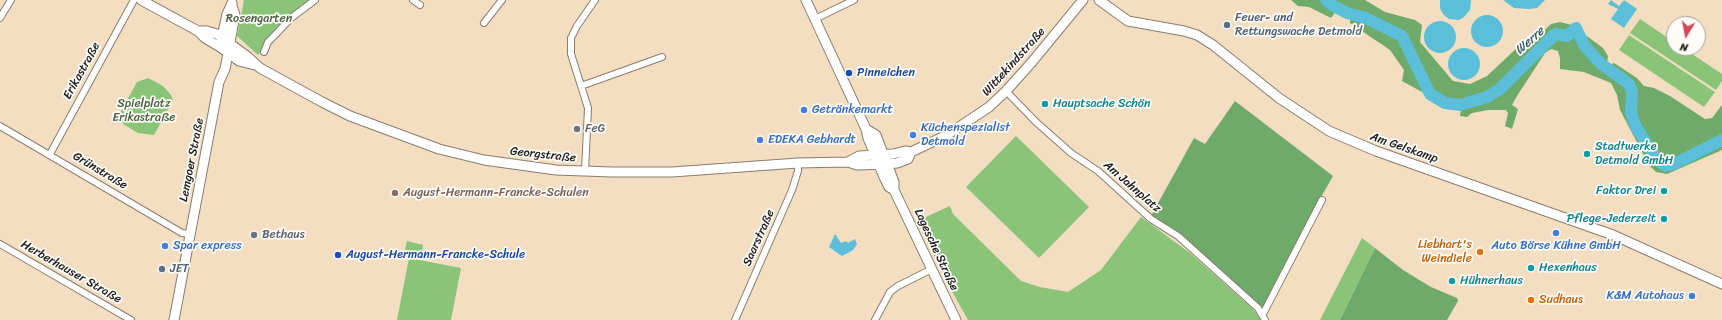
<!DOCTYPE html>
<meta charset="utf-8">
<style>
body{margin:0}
#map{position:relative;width:1722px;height:320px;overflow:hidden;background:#f4dec1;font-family:Sriracha,sans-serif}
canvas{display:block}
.north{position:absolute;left:1666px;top:16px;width:40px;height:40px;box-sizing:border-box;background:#fdfcf7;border:1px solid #a3a29f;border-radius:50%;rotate:190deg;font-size:11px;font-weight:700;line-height:16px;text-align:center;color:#1c1c1c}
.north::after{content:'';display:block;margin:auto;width:14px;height:18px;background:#d1495b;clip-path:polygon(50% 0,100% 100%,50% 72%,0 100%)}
</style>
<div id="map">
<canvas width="1722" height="320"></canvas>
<div class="north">N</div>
</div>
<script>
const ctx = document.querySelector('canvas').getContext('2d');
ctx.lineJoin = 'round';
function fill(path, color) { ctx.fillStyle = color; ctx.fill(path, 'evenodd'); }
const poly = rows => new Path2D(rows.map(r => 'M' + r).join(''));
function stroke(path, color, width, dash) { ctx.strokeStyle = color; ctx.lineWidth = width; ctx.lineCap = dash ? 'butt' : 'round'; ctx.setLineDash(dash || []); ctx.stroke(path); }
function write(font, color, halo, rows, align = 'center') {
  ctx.font = font + ' Sriracha,sans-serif'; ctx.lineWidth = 3.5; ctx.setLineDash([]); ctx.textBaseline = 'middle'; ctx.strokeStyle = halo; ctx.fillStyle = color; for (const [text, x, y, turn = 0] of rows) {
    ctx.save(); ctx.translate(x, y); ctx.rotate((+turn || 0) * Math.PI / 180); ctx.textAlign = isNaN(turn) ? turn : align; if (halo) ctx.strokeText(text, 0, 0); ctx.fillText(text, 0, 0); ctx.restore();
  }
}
fill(poly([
 [244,0,309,0,271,34,258,55,237,36],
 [1640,19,1674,42,1674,48,1683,48,1722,74,1722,81,1716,90,1630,33],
 [1629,35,1715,92,1704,107,1619,50],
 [148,78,163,86,171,95,173,100,154,135,138,133,123,124,120,113,137,82],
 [1016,136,1089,207,1039,258,966,187],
 [950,206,953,214,1021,281,1040,287,1068,292,1101,270,1141,217,1190,253,1253,309,1261,320,968,320,949,286,917,221],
 [1362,238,1375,248,1340,320,1320,320],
 [407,241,423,245,422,253,405,250],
 [409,258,461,268,451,320,397,320]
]), '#89c479');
fill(poly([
 [1291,0,1365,0,1385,12,1415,20,1422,25,1420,42,1453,81,1470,84,1487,76,1520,45,1524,49,1551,24,1560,22,1572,25,1603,48,1608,56,1607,63,1610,65,1614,63,1637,78,1644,86,1654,88,1670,96,1705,119,1712,118,1722,105,1722,150,1667,174,1656,172,1649,165,1620,110,1617,95,1611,83,1584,72,1560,69,1560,58,1558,51,1551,49,1545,53,1517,96,1512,105,1518,109,1512,129,1505,126,1508,113,1506,110,1488,110,1472,113,1467,117,1460,116,1461,109,1452,103,1435,93,1424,93,1402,81,1404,70,1390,50,1350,23,1350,19,1336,11,1331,18,1309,7,1298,6],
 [1235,101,1333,176,1312,213,1265,305,1261,307,1186,239,1151,216,1194,138,1205,144],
 [1375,248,1403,270,1431,287,1457,298,1458,301,1447,320,1340,320]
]), '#6eaa69');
fill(poly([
 [1440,0,1471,0,1470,10,1464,17,1459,20,1449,19,1443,14,1440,8],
 [1503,0,1545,0,1537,8,1529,9,1514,8],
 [1611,0,1619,6,1624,0,1637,9,1624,28,1611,19,1618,9,1608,4],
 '1471 31a16 16 0 1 1 32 0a16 16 0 1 1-32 0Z',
 '1424 37a16 16 0 1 1 32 0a16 16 0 1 1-32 0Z',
 '1448 64a16 16 0 1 1 32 0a16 16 0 1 1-32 0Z',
 [835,234,841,243,846,241,848,243,855,239,857,244,853,250,842,256,829,247]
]), '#5bbfd9');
stroke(poly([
 [1326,0,1332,5,1347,13,1366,18,1402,36,1430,94,1445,103,1460,105,1487,97,1500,89,1553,36,1556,34,1567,36,1576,28,1584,45,1600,63,1629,84,1632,92,1631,113,1636,127,1658,161,1666,166,1674,164,1722,140]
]), '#5bbfd9', 12);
const street = poly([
 [413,0,420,5],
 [0,18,11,0],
 [815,19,854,0],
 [484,23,502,0],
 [264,52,268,42,275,35,291,18,315,0],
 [581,86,662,57],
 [1006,91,1036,122,1071,153,1098,171,1151,219,1178,236,1258,308,1265,320],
 [0,126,182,233,190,234],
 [50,154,134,0],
 [585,171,588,108,571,54,571,38,577,26,595,0],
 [0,244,131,320],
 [1263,314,1322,200],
 [735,320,792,190,798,171,798,163],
 [875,320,890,292,898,286,932,269]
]);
const secondary = poly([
 [141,0,198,31,205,38,220,47,239,61,255,65],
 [806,0,866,129,868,138,884,177,889,187,894,190],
 [1099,0,1128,21,1184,31,1197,35,1213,45,1279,98,1329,131,1376,151,1613,235,1722,284],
 [198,31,207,31,217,34,248,57,260,68,322,102,350,116,439,149,484,160,556,170,612,172,672,172,798,163,848,162,857,165,887,164,897,163,908,159,911,152],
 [221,42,227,14,232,3],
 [866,129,876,135,894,182,894,190,956,320],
 [848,162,859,156,893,154,905,151,911,152,947,135,989,107,1006,91,1032,62,1083,0],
 [174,320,219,82,225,69,235,15,232,6]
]);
stroke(street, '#887d6e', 8);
stroke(secondary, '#887d6e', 11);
stroke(street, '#fff', 6);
stroke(secondary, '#fff', 9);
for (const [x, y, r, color] of [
 [1227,25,4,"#5c6f8a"],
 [849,73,4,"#1a4fb4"],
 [1045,104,4,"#0f9aa8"],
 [804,110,4,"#3f7fe0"],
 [577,129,4,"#6b7280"],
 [913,135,4,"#3f7fe0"],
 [760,140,4,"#3f7fe0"],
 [1587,154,4,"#0f9aa8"],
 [1664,191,4,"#0f9aa8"],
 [395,193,4,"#8d6e63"],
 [1664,219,4,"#0f9aa8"],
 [1556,233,4,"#3f7fe0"],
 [254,235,4,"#6b7280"],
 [165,246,4,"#3f7fe0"],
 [1480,252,4,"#e8710a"],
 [338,255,4,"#1a4fb4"],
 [1531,268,4,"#0f9aa8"],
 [162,269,4,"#5c6f8a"],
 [1452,281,4,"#0f9aa8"],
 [1692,296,4,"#3f7fe0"],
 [1531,300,4,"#e8710a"]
]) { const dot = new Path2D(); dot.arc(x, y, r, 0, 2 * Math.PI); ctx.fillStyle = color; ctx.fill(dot); stroke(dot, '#fdfcf7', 1.5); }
write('12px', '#4e5e75', '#fdfcf7', [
 ["Feuer- und",1235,18],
 ["Rettungswache Detmold",1235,32],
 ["JET",170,269]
], 'left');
write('12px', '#485f41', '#fdfcf7', [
 ["Rosengarten",259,19],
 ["Spielplatz",144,104],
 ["Erikastraße",144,118]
]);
write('12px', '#1c1c1c', '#fdfcf7', [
 ["Wittekindstraße",1014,62,-48],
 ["Erikastraße",82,71,-61],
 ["Am Gelskamp",1404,148,19],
 ["Georgstraße",543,155,6],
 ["Lemgoer Straße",192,160,-79],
 ["Grünstraße",100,171,31],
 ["Am Jahnplatz",1132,187,41],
 ["Saarstraße",759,238,-66],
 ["Lagesche Straße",936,250,65],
 ["Herberhauser Straße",71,272,30]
]);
write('12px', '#164399', '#fdfcf7', [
 ["Pinneichen",857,73],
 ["August-Hermann-Francke-Schule",346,255]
], 'left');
write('12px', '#0d838f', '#fdfcf7', [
 ["Hauptsache Schön",1053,104],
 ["Stadtwerke",1595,147],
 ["Detmold GmbH",1595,161],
 ["Faktor Drei",1656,191,"right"],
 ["Pflege-Jederzeit",1656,219,"right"],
 ["Hexenhaus",1539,268],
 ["Hühnerhaus",1460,281]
], 'left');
write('12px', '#366cbe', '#fdfcf7', [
 ["Getränkemarkt",812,110],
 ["Küchenspezialist",921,128],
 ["Detmold",921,142],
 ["EDEKA Gebhardt",768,140],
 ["Spar express",173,246],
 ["Auto Börse Kühne GmbH",1556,246,"center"],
 ["K&M Autohaus",1684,296,"right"]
], 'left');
write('12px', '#5b616d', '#fdfcf7', [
 ["FeG",585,129],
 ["Bethaus",262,235]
], 'left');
write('12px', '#785e54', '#fdfcf7', [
 ["August-Hermann-Francke-Schulen",403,193]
], 'left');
write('12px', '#c56008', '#fdfcf7', [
 ["Liebhart's",1472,245],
 ["Weindiele",1472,259],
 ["Sudhaus",1539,300,"left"]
], 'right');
write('italic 13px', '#355d68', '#fdfcf7', [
 ["Werre",1530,41,-42]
]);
</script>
